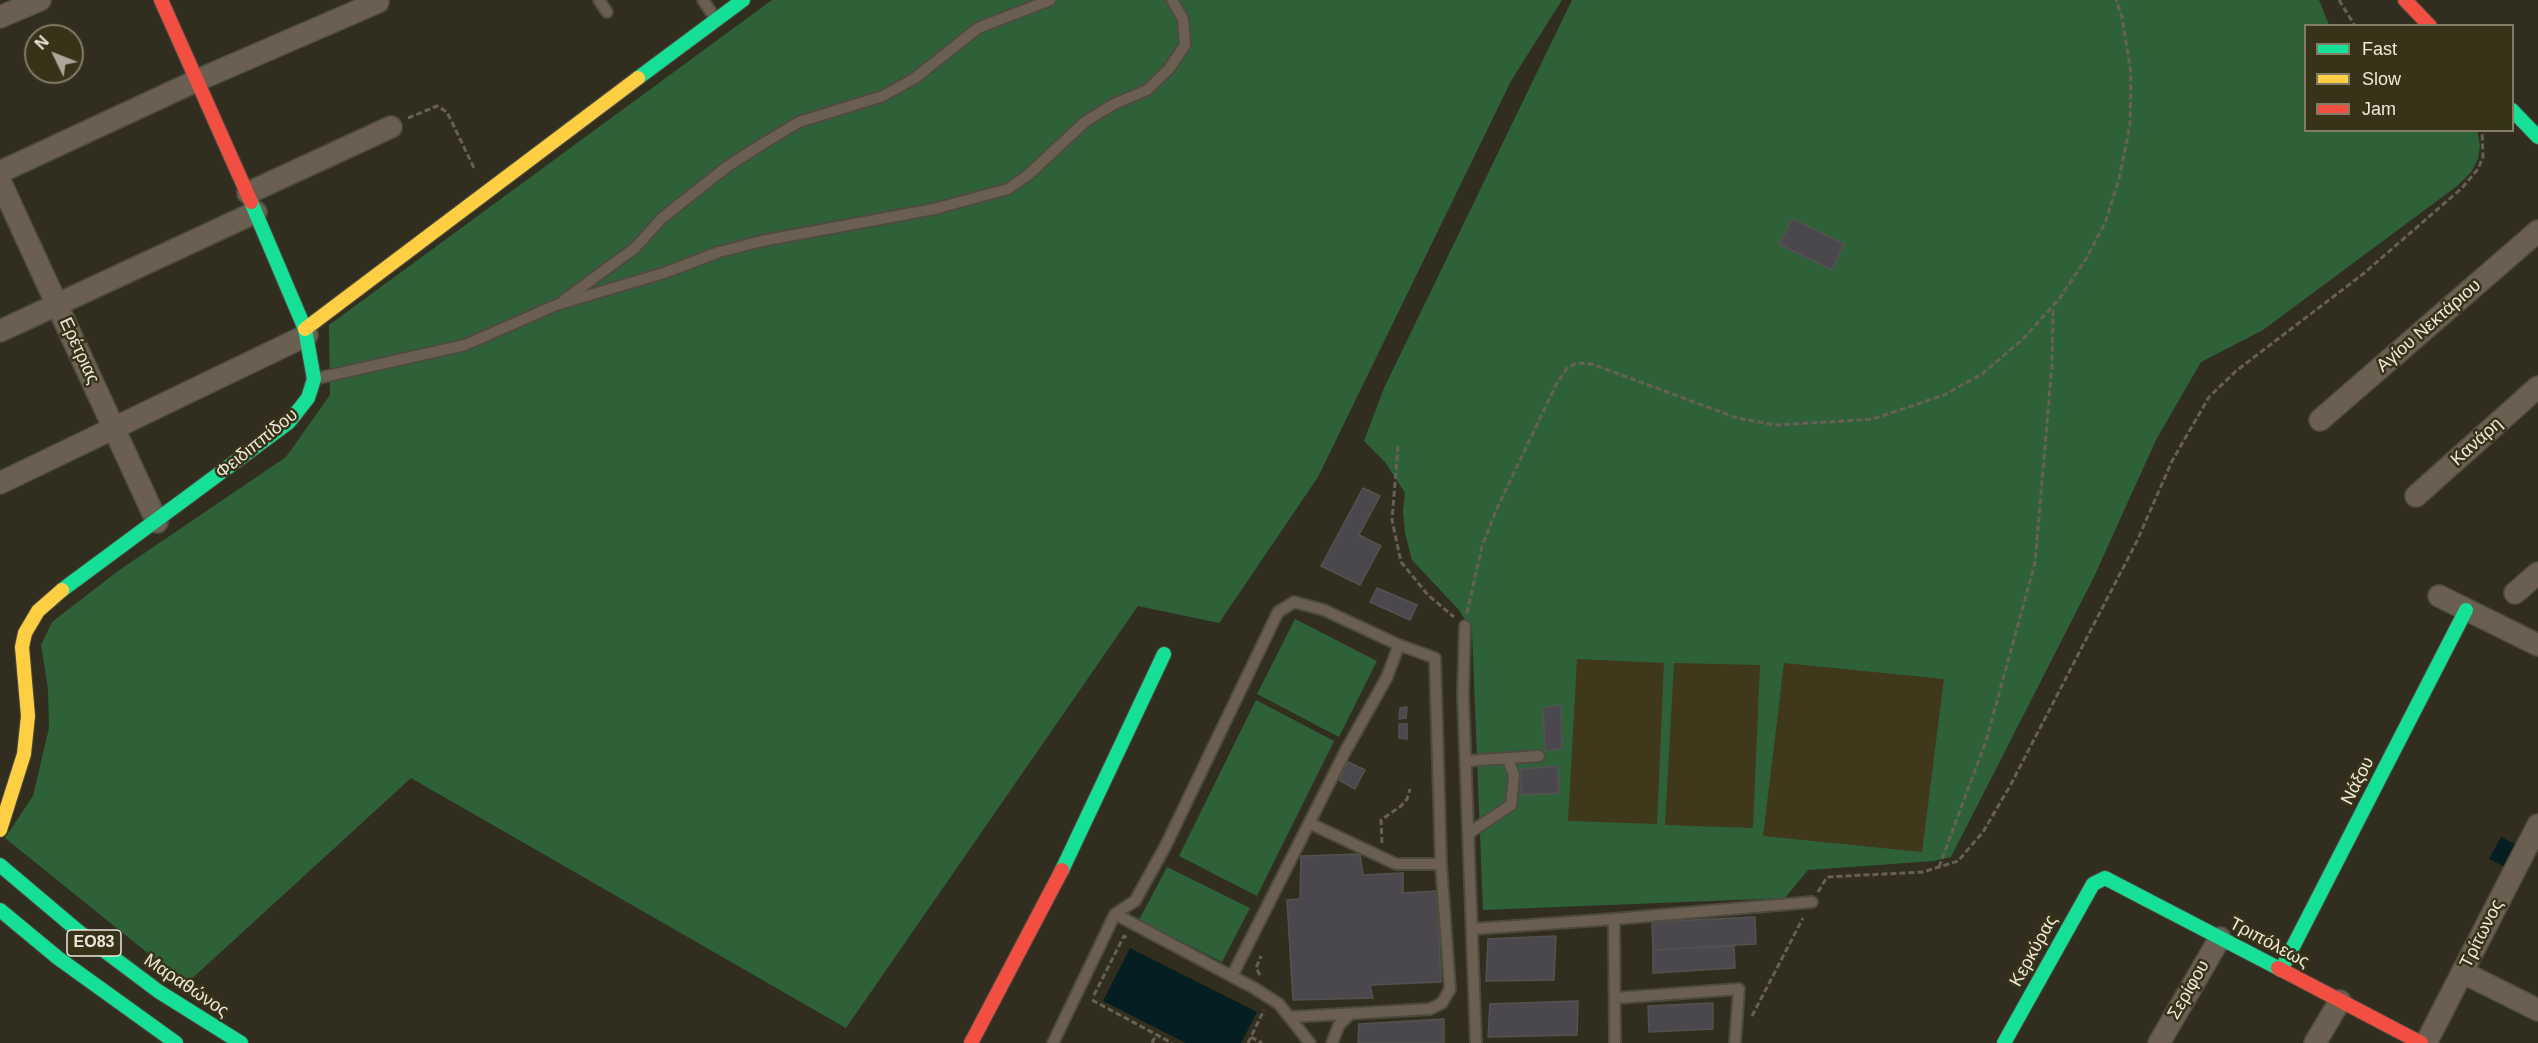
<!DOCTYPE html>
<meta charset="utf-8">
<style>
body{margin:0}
#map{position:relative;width:2538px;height:1043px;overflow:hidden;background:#312e1f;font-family:Arial,sans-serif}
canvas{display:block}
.legend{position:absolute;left:2304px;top:24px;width:210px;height:108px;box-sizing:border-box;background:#383318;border:2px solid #807c66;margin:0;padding:8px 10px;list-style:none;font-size:18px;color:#ece9da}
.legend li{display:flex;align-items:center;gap:12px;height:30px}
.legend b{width:30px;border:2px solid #807c66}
.north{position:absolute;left:24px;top:24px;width:60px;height:60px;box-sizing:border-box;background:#383318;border:2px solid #807c66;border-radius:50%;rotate:313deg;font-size:16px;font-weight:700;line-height:24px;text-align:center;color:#ece9da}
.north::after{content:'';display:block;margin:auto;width:21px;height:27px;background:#aba899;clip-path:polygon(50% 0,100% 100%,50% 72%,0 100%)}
</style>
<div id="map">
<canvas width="2538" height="1043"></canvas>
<ul class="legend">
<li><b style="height:8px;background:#16e098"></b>Fast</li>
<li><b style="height:8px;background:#ffcf43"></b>Slow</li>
<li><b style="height:8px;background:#f24e42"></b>Jam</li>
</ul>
<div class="north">N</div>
</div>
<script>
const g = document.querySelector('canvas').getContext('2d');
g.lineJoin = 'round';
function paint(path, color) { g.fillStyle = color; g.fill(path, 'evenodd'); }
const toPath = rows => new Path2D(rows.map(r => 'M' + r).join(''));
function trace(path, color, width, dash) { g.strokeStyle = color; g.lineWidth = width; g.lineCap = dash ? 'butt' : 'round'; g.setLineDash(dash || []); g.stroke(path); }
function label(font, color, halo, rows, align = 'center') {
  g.font = font + ' Arial,sans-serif'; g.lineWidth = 5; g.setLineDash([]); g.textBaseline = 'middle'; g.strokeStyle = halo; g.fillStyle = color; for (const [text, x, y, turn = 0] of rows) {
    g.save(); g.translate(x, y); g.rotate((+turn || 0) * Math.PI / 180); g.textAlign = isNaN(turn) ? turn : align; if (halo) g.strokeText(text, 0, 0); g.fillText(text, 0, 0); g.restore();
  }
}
paint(toPath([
 [772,0,1562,0,1511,81,1318,477,1219,623,1138,606,846,1028,411,778,186,984,5,838,33,796,49,728,48,689,41,645,52,622,118,571,286,457,330,395,329,325],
 [1572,0,2319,0,2329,25,2306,26,2306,130,2477,130,2480,146,2478,159,2471,172,2457,186,2263,330,2201,362,2156,440,2093,579,1951,857,1934,861,1808,870,1785,898,1483,910,1472,631,1459,610,1412,560,1405,533,1403,511,1405,493,1385,462,1364,441,1384,388],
 [1295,619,1377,661,1339,737,1257,694],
 [1256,700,1334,741,1257,896,1179,856],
 [1167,867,1250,908,1222,962,1139,920]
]), '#2f6139');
paint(toPath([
 [1577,659,1664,663,1657,824,1568,821],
 [1674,663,1760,665,1753,828,1665,825],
 [1784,663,1944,679,1922,852,1763,836]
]), '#40381b');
paint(toPath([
 [2501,837,2515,844,2505,867,2489,859],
 [1130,948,1257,1012,1241,1043,1186,1043,1103,1001]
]), '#041e21');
const building = toPath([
 [1792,219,1844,244,1832,270,1779,244,1792,219],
 [1363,488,1380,496,1359,535,1381,546,1360,585,1321,566,1363,488],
 [1377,588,1417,605,1410,620,1370,602,1377,588],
 [1561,705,1562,749,1545,751,1543,708,1561,705],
 [1407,707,1406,718,1399,719,1400,708,1407,707],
 [1399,724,1407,724,1407,739,1399,738,1399,724],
 [1348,762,1365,770,1355,789,1339,780,1348,762],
 [1558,766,1559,793,1521,795,1521,769,1558,766],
 [1360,854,1363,875,1403,873,1403,893,1437,891,1441,982,1370,985,1373,998,1293,1000,1287,900,1300,899,1301,856,1360,854],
 [1755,917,1756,944,1653,950,1652,922,1755,917],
 [1556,936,1554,980,1486,981,1488,939,1556,936],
 [1734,946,1735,968,1653,973,1653,950,1734,946],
 [1578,1001,1577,1035,1488,1037,1490,1004,1578,1001],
 [1713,1003,1713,1029,1649,1032,1648,1006,1713,1003],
 [1444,1019,1444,1043,1358,1043,1359,1024,1444,1019]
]);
paint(building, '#4a484c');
trace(building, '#545250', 1.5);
const lane = toPath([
 [599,0,607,12],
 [703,0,715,18],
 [564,300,635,248,662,218,728,166,764,143,799,122,883,96,915,78,978,28,1050,0],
 [314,379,465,345,556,305,664,273,719,252,762,241,934,209,1008,189,1028,175,1086,121,1114,104,1147,90,1169,69,1185,45,1183,19,1172,0],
 [1465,626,1463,695,1476,1043],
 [1466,761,1539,756],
 [1469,833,1511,805,1514,775,1508,760],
 [1115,914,1254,988,1279,1004,1310,1043],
 [1614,919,1812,902],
 [1473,929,1614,919,1615,1043],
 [1232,976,1346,750,1387,677,1399,645],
 [1616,998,1739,989,1735,1043],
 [1290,1017,1430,1009,1442,1003,1450,989,1441,864],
 [1053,1043,1115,914,1135,901,1166,845,1278,612,1294,602,1324,610,1399,645,1435,658,1441,864,1396,864,1309,823],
 [1332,1043,1339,1025,1350,1014]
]);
const street = toPath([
 [0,17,40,0],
 [0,172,198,80,378,2],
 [0,181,157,522],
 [248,193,391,127],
 [0,331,256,212],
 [2320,420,2538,231],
 [0,483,307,335],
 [2416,496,2538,387],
 [2515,593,2538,573],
 [2439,596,2538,645],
 [2462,972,2538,1010],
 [2159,1043,2220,938],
 [2315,1043,2340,1001],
 [2426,1043,2538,825]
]);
const fast = toPath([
 [638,78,743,0],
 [2512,110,2538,137],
 [62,590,289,422,308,398,314,379,305,329,251,202],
 [0,865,78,931,158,991,241,1043],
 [1062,870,1164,654],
 [0,910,58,958,176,1043],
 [2281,970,2466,610],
 [2004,1043,2093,884,2105,878,2278,968]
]);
const slow = toPath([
 [305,329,638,78],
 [0,830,24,754,28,716,22,647,25,633,38,611,62,590]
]);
const jam = toPath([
 [161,0,251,202],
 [2405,0,2430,26],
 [2278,968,2421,1043],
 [971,1043,1062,870]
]);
trace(lane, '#4d4b3f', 14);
trace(street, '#4d4b3f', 24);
trace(fast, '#4d4b3f', 16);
trace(slow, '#4d4b3f', 16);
trace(jam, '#4d4b3f', 16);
trace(toPath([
 [2339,0,2355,26],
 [408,118,437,106,447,112,475,170],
 [1398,446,1392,520,1401,562,1428,595,1454,617],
 [1467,613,1482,546,1498,506,1557,383,1567,368,1577,363,1592,364,1737,418,1775,425,1828,422,1873,419,1944,395,1982,374,2023,339,2059,299,2086,259,2105,223,2119,179,2130,125,2131,73,2122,17,2116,0],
 [1382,843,1381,820,1401,806,1407,799,1410,789],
 [1939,867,1986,741,2035,563,2052,365,2053,308],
 [1818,892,1827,877,1923,872,1958,861,1983,832,2010,786,2137,541,2172,461,2209,397,2236,371,2363,274,2462,188,2478,169,2483,157,2482,130],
 [1260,975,1256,968,1261,956],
 [1094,995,1124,936,1127,938],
 [1092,1000,1172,1043],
 [1752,1016,1803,918],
 [1251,1037,1262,1043],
 [1152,1043,1156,1035],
 [1248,1043,1264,1010]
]), '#676054', 3, [6, 3]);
trace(lane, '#6a5f51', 10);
trace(street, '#6a5f51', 21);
trace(fast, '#16e098', 14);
trace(slow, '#ffcf43', 14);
trace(jam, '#f24e42', 14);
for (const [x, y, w] of [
 [94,943,54]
]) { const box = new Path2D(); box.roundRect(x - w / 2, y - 13, w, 26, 4.5); g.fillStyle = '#383318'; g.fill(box); trace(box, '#ece9da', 1.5); }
label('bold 16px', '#ece9da', null, [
 ["ΕΟ83",94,943]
]);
label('18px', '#ece9da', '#383318', [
 ["Αγίου Νεκτάριου",2429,326,-41],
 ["Ερέτριας",79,351,65],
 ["Κανάρη",2477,442,-42],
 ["Φειδιππίδου",257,444,-39],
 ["Νάξου",2358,781,-63],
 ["Τρίτωνος",2482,934,-63],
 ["Τριπόλεως",2269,943,28],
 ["Κερκύρας",2034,951,-61],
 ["Μαραθώνος",186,986,34],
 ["Σερίφου",2189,990,-60]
]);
</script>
